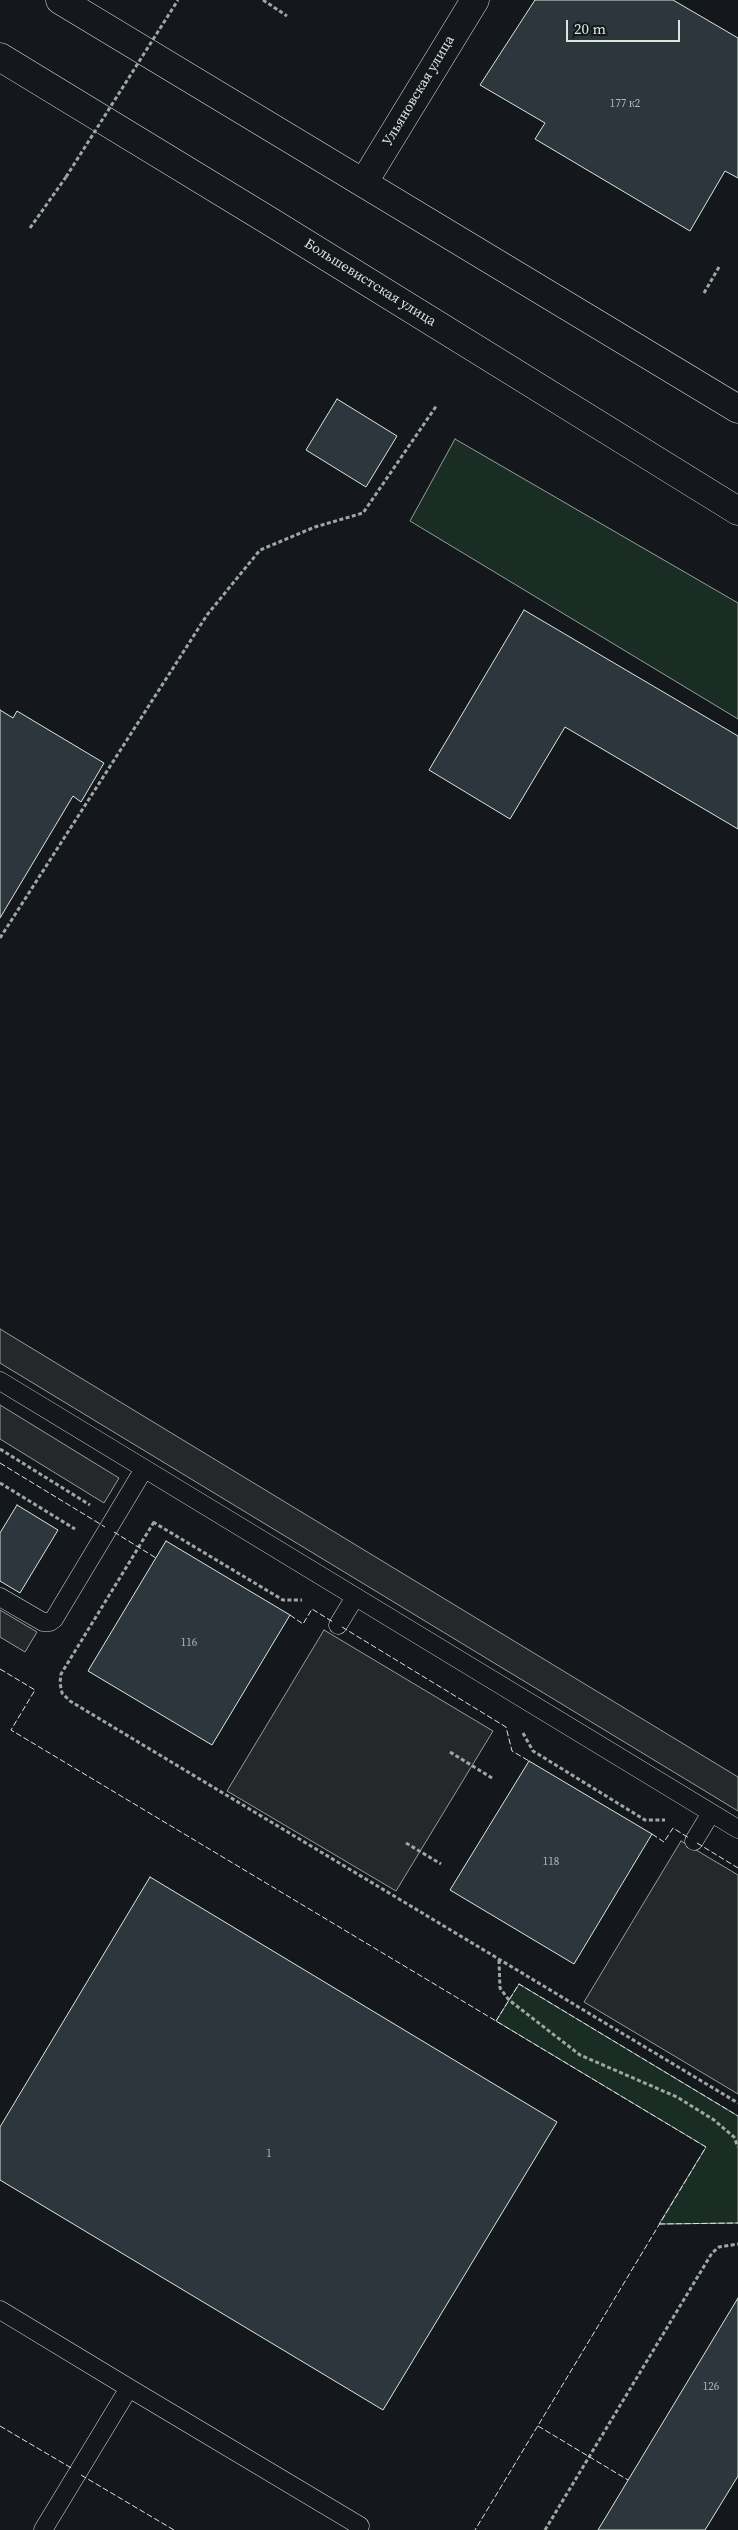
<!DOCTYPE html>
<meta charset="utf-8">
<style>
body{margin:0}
#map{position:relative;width:738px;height:2530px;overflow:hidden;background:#14181c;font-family:"Source Serif 4",serif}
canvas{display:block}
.scale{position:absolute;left:566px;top:20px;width:114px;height:22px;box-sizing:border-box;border:2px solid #d8e6dc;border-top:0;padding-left:6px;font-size:15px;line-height:18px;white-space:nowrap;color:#d8e6dc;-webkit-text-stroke:4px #14181c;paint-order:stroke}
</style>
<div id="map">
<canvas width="738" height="2530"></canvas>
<div class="scale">20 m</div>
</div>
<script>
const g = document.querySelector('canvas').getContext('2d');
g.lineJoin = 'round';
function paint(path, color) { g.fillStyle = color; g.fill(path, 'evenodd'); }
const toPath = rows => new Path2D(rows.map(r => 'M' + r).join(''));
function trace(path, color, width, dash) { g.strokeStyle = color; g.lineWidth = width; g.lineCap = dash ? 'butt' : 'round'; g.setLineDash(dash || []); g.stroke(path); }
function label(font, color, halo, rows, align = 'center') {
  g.font = font + ' "Source Serif 4",serif'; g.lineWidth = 4; g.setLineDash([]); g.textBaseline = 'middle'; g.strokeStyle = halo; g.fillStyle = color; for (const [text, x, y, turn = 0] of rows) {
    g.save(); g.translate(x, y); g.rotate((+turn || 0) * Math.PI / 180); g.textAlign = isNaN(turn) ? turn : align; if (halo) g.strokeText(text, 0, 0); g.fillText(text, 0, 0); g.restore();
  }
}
const green = toPath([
 [455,439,738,603,738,719,410,521,455,439],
 [519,1984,738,2116,738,2223,659,2224,706,2147,496,2021,519,1984]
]);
paint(green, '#1a2d24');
trace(green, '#939e99', 1);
const parking = toPath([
 [0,1329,738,1777,738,1811,0,1363,0,1329],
 [0,1405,119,1478,104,1503,0,1439,0,1405],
 [0,1610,37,1632,25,1652,0,1637,0,1610],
 [324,1630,493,1731,396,1891,227,1791,324,1630],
 [681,1841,738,1875,738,2094,584,2002,681,1841]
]);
paint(parking, '#24282b');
trace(parking, '#939e99', 1);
const building = toPath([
 [535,0,673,0,738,38,738,178,725,171,690,231,535,139,545,123,480,85,535,0],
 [337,399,397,436,366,487,306,450,337,399],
 [524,610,738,736,738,829,565,727,510,819,429,770,524,610],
 [0,710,13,718,17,711,104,763,81,802,73,796,0,918,0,710],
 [17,1505,58,1530,20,1593,0,1581,0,1533,17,1505],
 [166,1541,290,1615,212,1745,88,1671,166,1541],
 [529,1761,652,1834,574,1964,450,1890,529,1761],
 [150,1877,557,2122,383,2410,0,2180,0,2127,150,1877],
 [738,2298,738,2476,705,2530,598,2530,738,2298]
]);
paint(building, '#2c363c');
trace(building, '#d8e6dc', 1);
const lane = toPath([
 [0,1381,738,1829],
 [0,1597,43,1622,50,1622,54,1619,144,1469],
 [338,1625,355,1597],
 [694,1841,711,1813],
 [0,2310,129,2388],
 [43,2530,129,2388,360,2526,358,2530]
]);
const street = toPath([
 [364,182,475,0]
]);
const highway = toPath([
 [60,0,738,409],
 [0,57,271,222,738,511]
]);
trace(lane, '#d8e6dc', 19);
trace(street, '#d8e6dc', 29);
trace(highway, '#d8e6dc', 29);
trace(toPath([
 [263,0,287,16],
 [30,228,66,177],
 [704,293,719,267],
 [0,938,207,615,260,550,315,527,363,513,437,405],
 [0,1449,90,1505],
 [0,1483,75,1529],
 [153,1522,283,1600,302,1600],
 [154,1522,61,1674,60,1683,62,1693,70,1701,738,2103],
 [523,1733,533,1751,645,1820,665,1820],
 [450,1752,492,1778],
 [406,1843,441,1864],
 [499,1960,500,1988,509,2000,580,2055,677,2097,714,2120,734,2137,738,2147],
 [545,2530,712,2253,719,2247,738,2244]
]), '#9da8a2', 3, [4, 2.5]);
trace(lane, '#14181c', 18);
trace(street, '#14181c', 28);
trace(highway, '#14181c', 28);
trace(toPath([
 [66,177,178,0]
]), '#9da8a2', 3, [4, 2.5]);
trace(toPath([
 [0,1463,105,1527],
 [114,1532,156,1558],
 [290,1615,303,1624,312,1609,333,1622],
 [342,1627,506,1727,512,1751,529,1761],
 [0,1669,35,1690,11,1730,706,2147,475,2530],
 [652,1834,664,1842,673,1828,689,1838],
 [697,1843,738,1868],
 [496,2021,519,1984,738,2116],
 [659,2224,738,2223],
 [0,2426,73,2469],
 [538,2426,628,2480],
 [81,2475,174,2530]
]), '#d8e6dc', 1, [6, 2.5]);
label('11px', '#adbab4', null, [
 ["177 к2",625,104],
 ["116",189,1643],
 ["118",551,1862],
 ["1",269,2154],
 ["126",711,2387]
]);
label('14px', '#d8e6dc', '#14181c', [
 ["Ульяновская улица",419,91,-59],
 ["Большевистская улица",370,283,32]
]);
</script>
